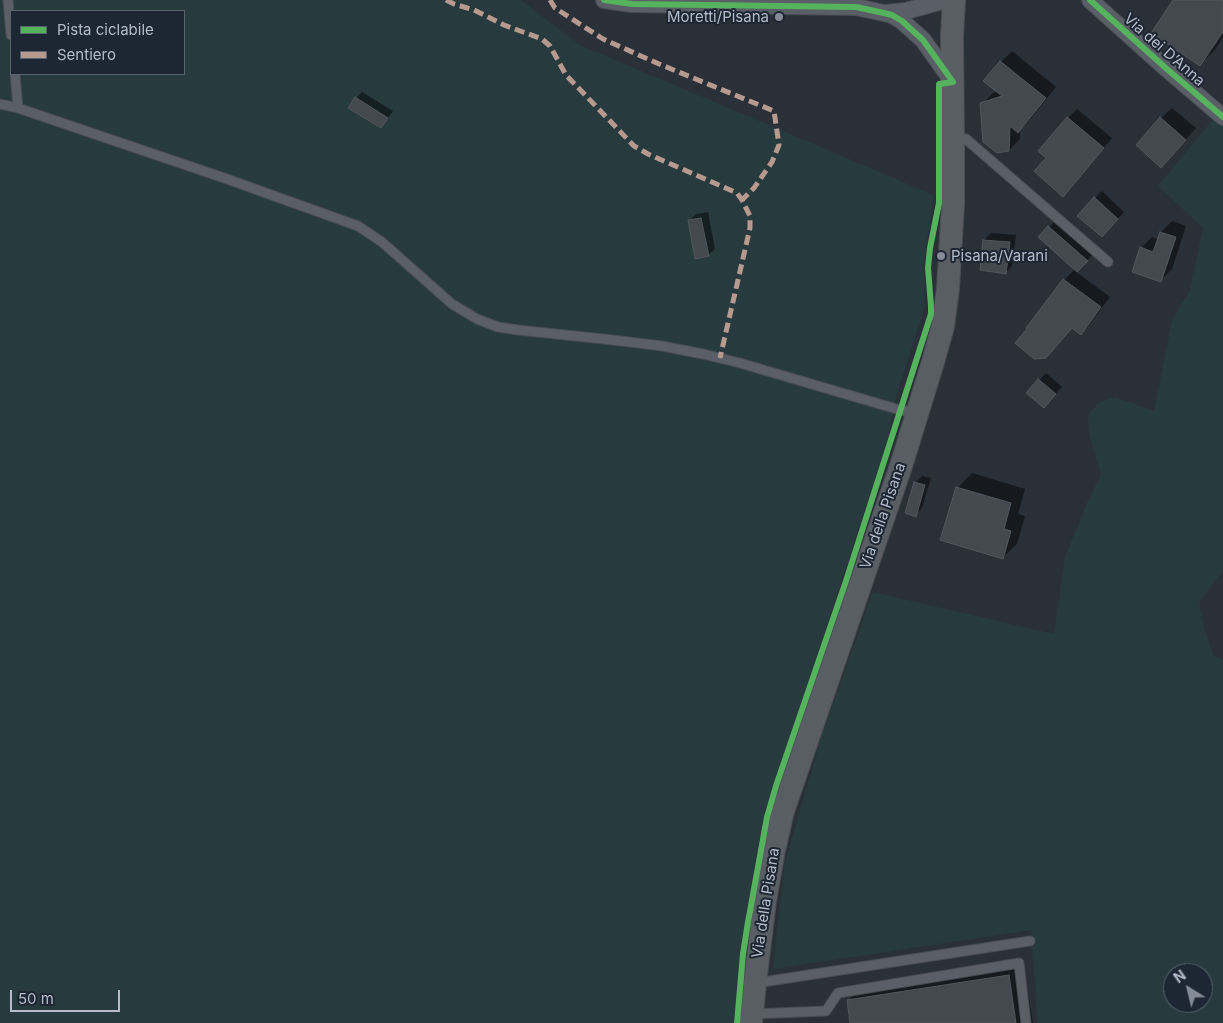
<!DOCTYPE html>
<meta charset="utf-8">
<style>
body{margin:0}
#map{position:relative;width:1223px;height:1023px;overflow:hidden;background:#2a3038;font-family:Inter,sans-serif}
canvas{display:block}
.legend{position:absolute;left:10px;top:10px;width:175px;height:65px;box-sizing:border-box;background:#1d2633;border:1px solid #59626f;margin:0;padding:6px 9px;list-style:none;font-size:15px;color:#b4bcc9}
.legend li{display:flex;align-items:center;gap:10px;height:25px}
.legend b{width:25px;border:1px solid #59626f}
.north{position:absolute;left:1163px;top:963px;width:50px;height:50px;box-sizing:border-box;background:#1d2633;border:1px solid #59626f;border-radius:50%;rotate:324deg;font-size:14px;font-weight:700;line-height:20px;text-align:center;color:#b4bcc9}
.north::after{content:'';display:block;margin:auto;width:18px;height:22px;background:#848b96;clip-path:polygon(50% 0,100% 100%,50% 72%,0 100%)}
.scale{position:absolute;left:10px;top:990px;width:110px;height:22px;box-sizing:border-box;border:2px solid #b4bcc9;border-top:0;padding-left:6px;font-size:15px;line-height:18px;white-space:nowrap;color:#b4bcc9;-webkit-text-stroke:4px #1d2633;paint-order:stroke}
</style>
<div id="map">
<canvas width="1223" height="1023"></canvas>
<ul class="legend">
<li><b style="height:6px;background:#56b35d"></b>Pista ciclabile</li>
<li><b style="height:6px;background:#b69a8f"></b>Sentiero</li>
</ul>
<div class="north">N</div>
<div class="scale">50 m</div>
</div>
<script>
const g = document.querySelector('canvas').getContext('2d');
g.lineJoin = 'round';
function paint(path, color) { g.fillStyle = color; g.fill(path, 'evenodd'); }
const toPath = rows => new Path2D(rows.map(r => 'M' + r).join(''));
function trace(path, color, width, dash) { g.strokeStyle = color; g.lineWidth = width; g.lineCap = dash ? 'butt' : 'round'; g.setLineDash(dash || []); g.stroke(path); }
function label(font, color, halo, rows, align = 'center') {
  g.font = font + ' Inter,sans-serif'; g.lineWidth = 4; g.setLineDash([]); g.textBaseline = 'middle'; g.strokeStyle = halo; g.fillStyle = color; for (const [text, x, y, turn = 0] of rows) {
    g.save(); g.translate(x, y); g.rotate((+turn || 0) * Math.PI / 180); g.textAlign = isNaN(turn) ? turn : align; if (halo) g.strokeText(text, 0, 0); g.fillText(text, 0, 0); g.restore();
  }
}
paint(toPath([
 [0,0,521,0,580,45,934,195,924,261,925,306,896,397,888,438,814,666,766,809,757,850,745,922,740,962,734,1023,0,1023],
 [11,11,184,11,184,74,11,74],
 [1215,117,1223,124,1223,572,1214,582,1199,604,1205,631,1214,656,1223,659,1223,1023,1038,1023,1032,948,1032,930,773,969,785,862,822,735,873,592,1054,634,1065,557,1087,503,1101,474,1090,437,1088,416,1098,403,1115,397,1154,411,1172,320,1190,290,1203,228,1158,186],
 [1173,973,1203,973,1203,1003,1173,1003]
]), '#273a3e');
paint(toPath([
 [1174,0,1223,0,1223,37,1215,50,1200,64],
 [1012,51,1056,87,1029,121,1020,130,1020,139,1009,150,982,104,993,93,998,91,985,81,1001,62],
 [362,92,393,111,387,120,381,126,356,98],
 [1172,108,1196,128,1172,155,1161,118],
 [1077,109,1112,138,1072,186,1048,158,1068,118],
 [1102,191,1124,212,1108,229,1095,198],
 [708,212,715,249,708,255,689,221,696,214],
 [1056,220,1094,253,1076,272,1110,297,1090,324,1081,334,1072,327,1029,329,1028,328,1064,280,1075,269,1040,237],
 [1172,221,1186,226,1172,269,1161,280,1141,248,1152,237,1159,240,1161,232],
 [991,233,1016,235,1012,266,1005,273,984,240],
 [1046,373,1062,387,1050,400,1028,392],
 [972,473,1025,489,1018,514,1025,516,1017,544,1002,558,957,488],
 [922,476,931,478,922,508,915,515,915,483],
 [1023,961,1033,1023,851,1023,848,1001,862,986]
]), '#0007');
const building = toPath([
 [1173,0,1223,0,1223,32,1200,66,1151,33,1173,0],
 [1000,61,1046,98,1018,133,1010,126,1009,151,997,153,983,142,980,103,1002,96,983,81,1000,61],
 [355,97,388,118,381,128,348,108,355,97],
 [1067,117,1104,148,1063,197,1034,171,1046,158,1038,151,1067,117],
 [1160,117,1186,140,1161,168,1136,145,1160,117],
 [1094,197,1118,219,1102,237,1077,216,1094,197],
 [701,218,709,256,695,259,688,220,701,218],
 [1048,226,1088,261,1077,272,1038,237,1048,226],
 [1160,232,1176,237,1161,282,1132,272,1140,247,1153,252,1160,232],
 [983,240,1010,242,1006,274,980,270,983,240],
 [1063,279,1101,307,1081,335,1072,328,1046,358,1034,359,1015,343,1027,329,1026,328,1063,279],
 [1038,379,1056,394,1044,408,1026,393,1038,379],
 [914,482,925,485,916,517,905,513,914,482],
 [956,487,1011,503,1004,529,1011,531,1003,559,940,540,956,487],
 [1009,975,1016,1023,850,1023,847,1000,1009,975]
]);
paint(building, '#444950');
trace(building, '#52575f', 1);
const lane = toPath([
 [8,0,11,35],
 [15,74,18,108],
 [0,104,18,108,227,179,358,226,382,242,452,304,477,319,498,327,518,330,613,340,662,346,703,354,740,363,900,410,917,413],
 [953,141,966,139,1108,262],
 [756,983,1030,941],
 [752,1014,826,1011,838,993,1019,963,1026,1023]
]);
const street = toPath([
 [604,0,632,4,856,7,884,13,892,15,902,21,923,40,953,82],
 [1090,0,1168,70,1223,117],
 [886,13,906,11,946,0]
]);
const secondary = toPath([
 [751,1023,755,983,765,901,774,850,783,811,901,466,933,362,943,326,948,288,953,204,953,141,952,36,954,0]
]);
trace(lane, '#484c53', 11);
trace(street, '#484c53', 18);
trace(secondary, '#484c53', 24);
trace(lane, '#5a5e66', 9);
trace(street, '#5a5e66', 16);
trace(secondary, '#595d64', 22);
trace(toPath([
 [446,0,454,4,474,10,504,25,542,39,550,46,566,75,634,146,648,154,737,193,742,200,750,216,750,228,720,358],
 [550,0,555,8,603,39,659,64,774,111,779,145,772,162,754,188,742,200]
]), '#b69a8f', 5, [10, 5]);
trace(toPath([
 [604,0,632,4,856,7,884,13,892,15,902,21,923,40,953,82],
 [1090,0,1168,70,1223,117],
 [737,1023,743,954,748,922,767,817,776,786,846,581,931,314,931,306,928,268,930,248,939,203,939,84,953,82]
]), '#56b35d', 6);
for (const [x, y, r, color] of [
 [779,17,5,"#848b96"],
 [941,256,5,"#848b96"]
]) { const dot = new Path2D(); dot.arc(x, y, r, 0, 2 * Math.PI); g.fillStyle = color; g.fill(dot); trace(dot, '#1d2633', 2); }
label('15px', '#b4bcc9', '#1d2633', [
 ["Moretti/Pisana",769,17],
 ["Pisana/Varani",951,256,"left"]
], 'right');
label('15px', '#b4bcc9', '#1d2633', [
 ["Via dei D’Anna",1164,50,41],
 ["Via della Pisana",883,516,-71],
 ["Via della Pisana",766,903,-81]
]);
</script>
